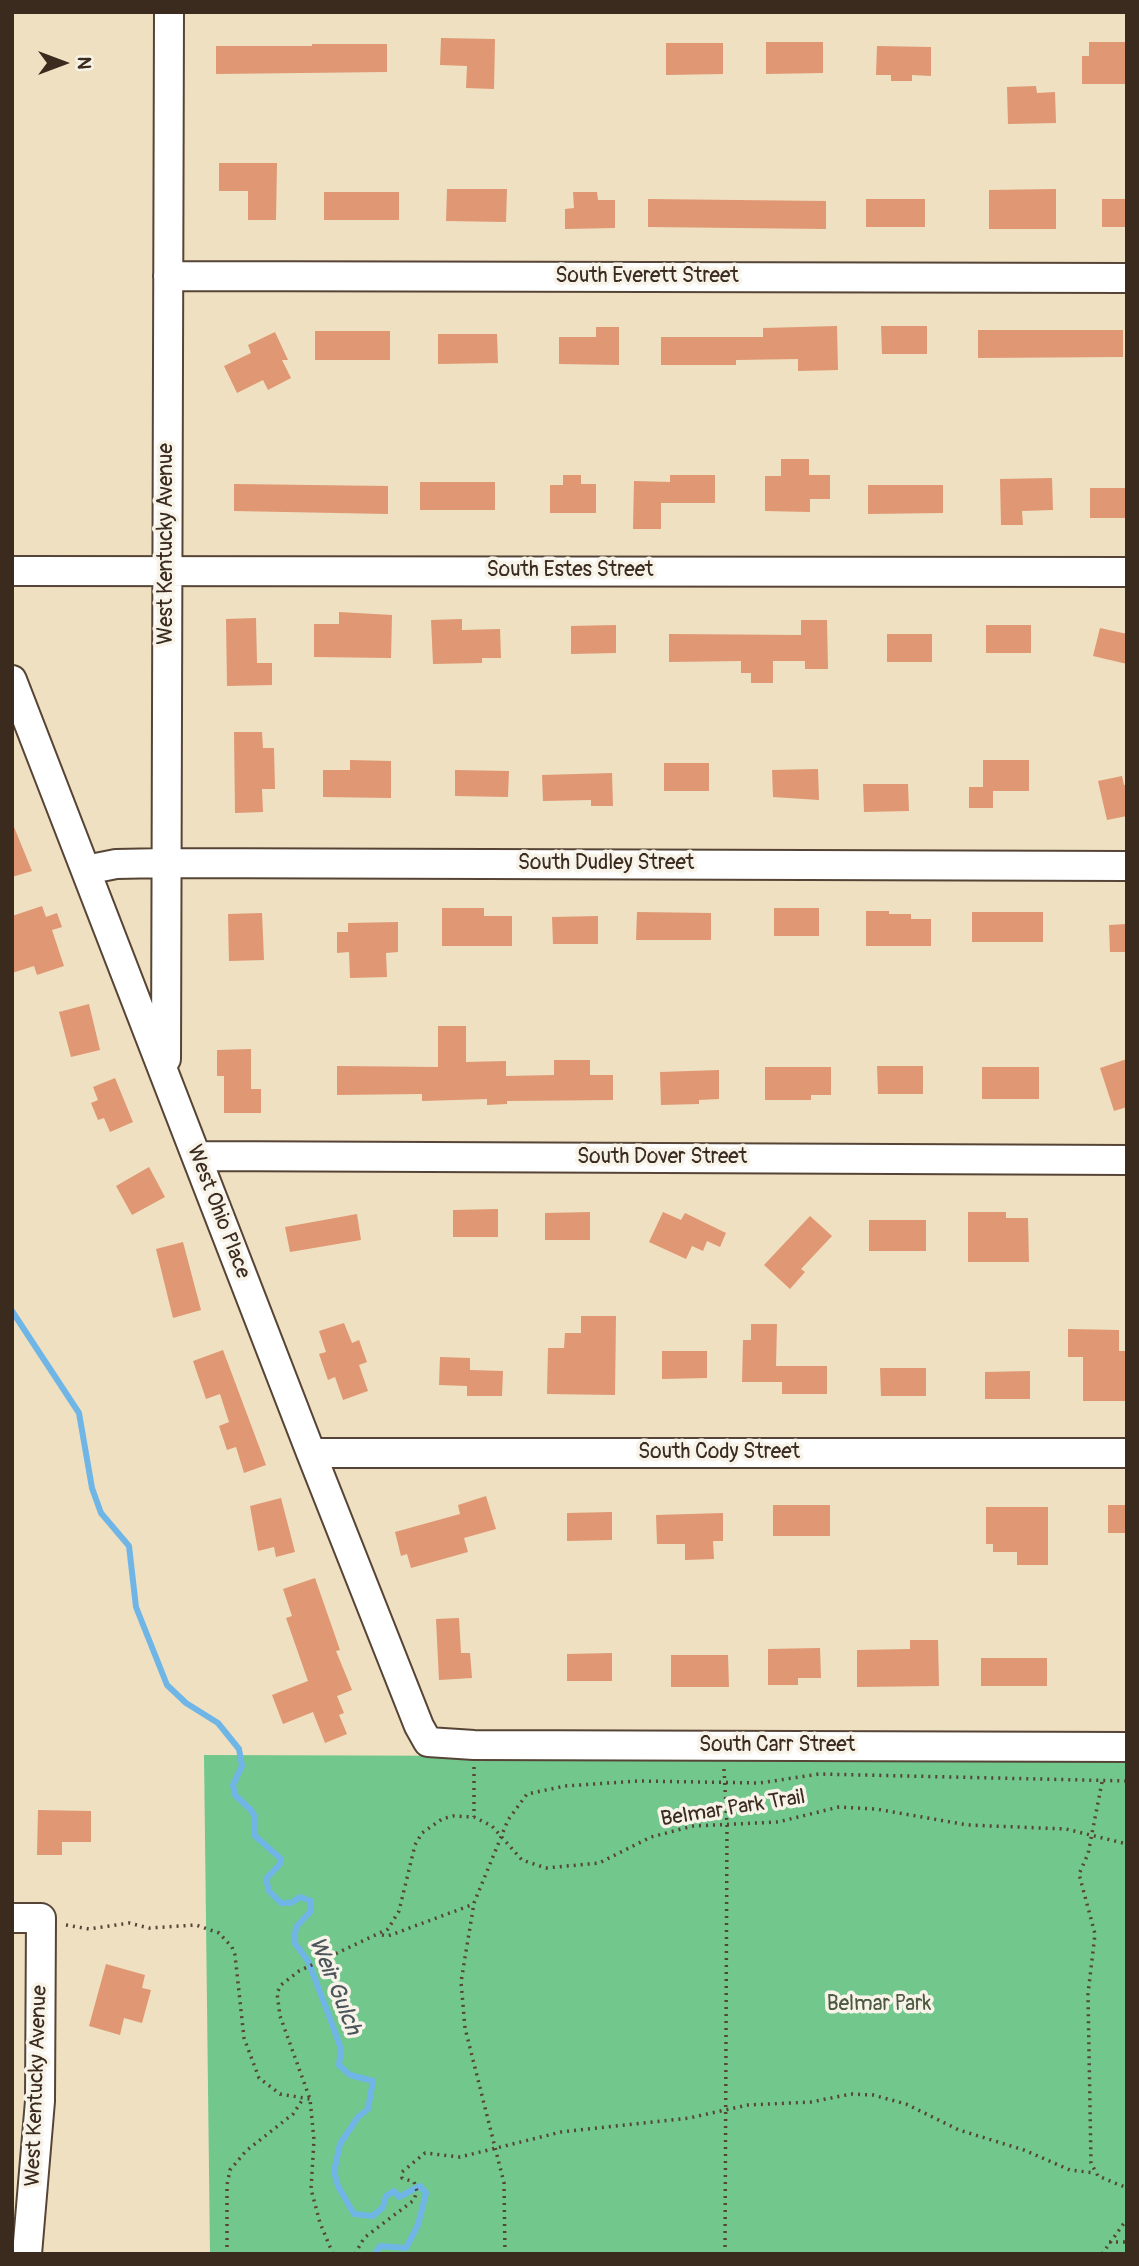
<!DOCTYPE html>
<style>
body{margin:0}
#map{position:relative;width:1139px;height:2266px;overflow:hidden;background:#efe0c1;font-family:Pangolin,sans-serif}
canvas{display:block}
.frame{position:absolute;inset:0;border:14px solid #3b2a1e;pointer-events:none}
.north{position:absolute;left:28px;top:28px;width:70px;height:70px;-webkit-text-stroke:5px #f7f3e8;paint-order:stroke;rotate:90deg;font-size:19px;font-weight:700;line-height:28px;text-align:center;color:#3b2a1e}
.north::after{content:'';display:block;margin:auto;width:24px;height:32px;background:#3b2a1e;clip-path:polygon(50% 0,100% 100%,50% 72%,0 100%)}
</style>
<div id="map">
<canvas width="1139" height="2266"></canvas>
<div class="frame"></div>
<div class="north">N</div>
</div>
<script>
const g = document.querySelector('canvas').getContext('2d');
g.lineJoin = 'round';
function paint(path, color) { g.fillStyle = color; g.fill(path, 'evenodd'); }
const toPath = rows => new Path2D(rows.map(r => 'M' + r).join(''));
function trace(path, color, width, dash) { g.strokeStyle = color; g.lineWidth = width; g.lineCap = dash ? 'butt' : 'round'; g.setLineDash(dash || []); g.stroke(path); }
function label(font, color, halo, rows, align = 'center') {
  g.font = font + ' Pangolin,sans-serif'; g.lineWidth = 7; g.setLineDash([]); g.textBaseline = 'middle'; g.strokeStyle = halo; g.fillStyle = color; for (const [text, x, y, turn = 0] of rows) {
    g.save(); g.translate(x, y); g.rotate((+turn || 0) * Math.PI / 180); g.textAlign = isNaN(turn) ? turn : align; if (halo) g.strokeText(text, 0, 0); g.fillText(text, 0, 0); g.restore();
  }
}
paint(toPath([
 [204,1755,1127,1758,1127,2254,210,2254]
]), '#71c78c');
trace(toPath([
 [12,1311,79,1413,92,1488,101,1513,129,1546,136,1607,167,1685,186,1703,218,1723,239,1749,242,1766,233,1785,235,1795,251,1810,255,1817,254,1835,280,1858,280,1864,266,1879,269,1891,281,1903,291,1903,300,1897,311,1901,311,1911,296,1927,294,1942,308,1961,328,2013,341,2049,339,2065,350,2075,373,2081,368,2109,358,2117,340,2144,334,2172,338,2186,354,2214,373,2216,383,2207,386,2196,394,2191,399,2197,420,2186,426,2193,418,2225,406,2248,380,2246,375,2254]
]), '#6fb6e7', 6);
paint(toPath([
 [441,38,495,39,494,89,466,88,467,66,440,65],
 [766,42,823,42,823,73,766,74],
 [1089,42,1127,42,1127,84,1082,84,1082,56,1089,56],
 [666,43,723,43,723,74,666,75],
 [312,44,387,44,387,72,216,74,216,46,312,46],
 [877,46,931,47,931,76,912,75,912,81,891,81,891,75,876,75],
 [1036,86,1037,93,1055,92,1056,123,1008,124,1007,87],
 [219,163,277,163,276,220,248,220,248,191,219,191],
 [447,189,507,189,506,222,446,221],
 [1056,189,1056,229,989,229,989,190],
 [324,192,399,192,399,220,324,220],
 [573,192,597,192,598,200,615,200,615,228,565,229,565,209,574,208],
 [648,199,826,201,826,229,648,227],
 [866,199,925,199,925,227,866,227],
 [1102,199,1127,199,1127,227,1102,227],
 [837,326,838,370,798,371,798,359,736,360,736,365,661,365,661,337,763,337,763,328],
 [881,326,927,326,927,354,882,354],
 [596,327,619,327,619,365,559,364,559,337,596,337],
 [978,330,1123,330,1123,357,978,358],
 [315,331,390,331,390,360,315,360],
 [275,332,288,360,282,360,291,378,268,390,263,380,237,393,224,366,251,353,248,345],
 [438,334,497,334,498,363,438,364],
 [781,459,809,459,809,475,830,475,830,499,810,499,810,512,765,511,765,476,781,476],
 [563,475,581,475,581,484,596,484,596,513,550,513,550,485,563,485],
 [670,475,715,475,715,503,661,503,661,529,633,529,634,481,670,482],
 [1052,478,1053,510,1022,511,1023,525,1001,525,1000,479],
 [420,482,495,482,495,510,420,510],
 [234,484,388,486,388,514,234,511],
 [868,485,943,485,943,513,868,514],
 [1090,488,1127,488,1127,518,1090,518],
 [339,612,392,615,391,658,314,657,314,624,339,624],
 [256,618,257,663,272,663,272,685,227,686,226,619],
 [462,619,462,630,500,629,501,658,482,658,482,663,433,664,431,620],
 [801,620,827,620,828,669,805,669,805,661,773,661,773,683,751,683,751,673,741,673,741,661,669,662,669,634,801,635],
 [616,625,616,653,571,654,571,626],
 [986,625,1031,625,1031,653,986,653],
 [1100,628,1127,634,1127,664,1093,656],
 [887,634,932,634,932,662,887,662],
 [234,732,262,732,263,748,274,748,275,789,262,789,263,812,235,813],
 [350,760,391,761,391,798,323,797,323,770,350,770],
 [983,760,1029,760,1029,791,993,791,993,808,969,808,969,787,983,787],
 [664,763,709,763,709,791,664,791],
 [818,769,819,800,773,797,772,770],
 [455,770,509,771,508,797,455,796],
 [612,773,613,806,591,806,591,800,543,801,542,775],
 [1122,776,1124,785,1127,785,1127,816,1107,820,1098,781],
 [863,784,908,784,909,811,864,812],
 [12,822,32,871,12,877],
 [42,906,46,917,57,913,62,927,52,930,64,966,37,975,34,966,12,973,12,916],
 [442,908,484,908,484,916,512,916,512,946,442,946],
 [774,908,819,908,819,936,774,936],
 [866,911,889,911,889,914,911,914,911,919,931,919,931,946,866,946],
 [637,912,711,913,711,940,636,940],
 [972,912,1043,912,1043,942,972,942],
 [262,913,264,960,229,961,228,914],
 [598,916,598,944,553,944,552,917],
 [398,922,398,952,386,953,387,977,350,978,349,952,337,953,337,932,348,932,348,923],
 [1127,924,1127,952,1110,952,1109,925],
 [89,1004,100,1050,71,1057,59,1012],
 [438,1026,466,1026,466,1062,506,1061,506,1076,554,1075,554,1060,590,1060,590,1075,613,1075,613,1100,507,1101,507,1104,487,1105,487,1099,422,1101,422,1094,337,1095,337,1066,438,1067],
 [251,1049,251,1089,261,1089,261,1113,224,1113,224,1076,217,1076,217,1050],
 [1127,1059,1127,1107,1114,1111,1100,1068],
 [877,1066,923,1066,923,1094,878,1094],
 [765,1067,831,1067,831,1095,811,1095,811,1100,765,1100],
 [982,1067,1039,1067,1039,1099,982,1099],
 [719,1070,719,1099,699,1100,699,1104,661,1105,660,1072],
 [115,1078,133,1122,110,1132,104,1118,98,1120,91,1103,98,1100,93,1087],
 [149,1167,165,1197,132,1215,116,1186],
 [498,1209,498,1237,453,1237,453,1210],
 [590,1212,590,1240,545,1240,545,1213],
 [663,1212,681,1220,685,1213,726,1233,720,1247,707,1241,703,1251,692,1246,686,1259,649,1242],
 [968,1212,1006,1212,1006,1218,1028,1218,1029,1262,968,1262],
 [357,1214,361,1240,290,1252,285,1227],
 [810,1216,832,1236,801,1269,805,1272,790,1289,764,1265],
 [869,1220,926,1220,926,1251,869,1251],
 [183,1242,201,1310,173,1318,156,1249],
 [581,1316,616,1316,615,1395,547,1394,548,1348,564,1348,565,1333,581,1333],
 [344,1323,352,1343,359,1340,367,1362,359,1365,368,1391,343,1400,335,1377,328,1380,319,1354,326,1352,319,1331],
 [751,1324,777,1324,776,1366,827,1366,827,1394,782,1394,782,1382,742,1382,743,1340,751,1340],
 [1068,1329,1119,1330,1119,1351,1127,1351,1127,1401,1083,1401,1083,1357,1068,1357],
 [223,1350,266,1465,244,1473,236,1447,227,1450,219,1426,229,1422,220,1394,206,1399,193,1361],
 [662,1351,707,1351,707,1378,662,1379],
 [440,1357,470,1358,470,1370,503,1371,502,1396,467,1396,467,1386,439,1385],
 [880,1368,926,1368,926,1396,881,1396],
 [1030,1371,1030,1399,985,1399,985,1372],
 [486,1496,496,1529,464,1538,468,1552,411,1568,407,1554,401,1556,395,1532,460,1514,458,1505],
 [281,1498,295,1552,276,1557,274,1547,258,1551,250,1506],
 [773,1505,830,1505,830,1536,773,1536],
 [1108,1505,1127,1505,1127,1533,1108,1533],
 [986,1507,1048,1507,1048,1565,1017,1565,1017,1552,993,1552,993,1544,986,1544],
 [612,1512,612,1540,567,1541,567,1513],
 [723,1513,723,1541,713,1541,714,1559,685,1560,685,1544,657,1544,656,1515],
 [315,1578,340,1650,336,1651,352,1690,337,1696,344,1713,339,1715,347,1734,325,1743,313,1712,283,1724,272,1695,308,1681,286,1618,292,1616,283,1589],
 [459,1618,461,1653,470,1653,472,1678,439,1680,436,1619],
 [910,1640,938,1640,939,1686,857,1687,857,1650,910,1649],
 [820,1648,821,1678,798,1678,798,1685,768,1685,768,1649],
 [612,1653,612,1681,567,1681,567,1654],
 [671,1655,728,1655,729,1687,671,1687],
 [981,1658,1047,1658,1047,1686,981,1686],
 [38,1810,91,1811,91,1842,62,1842,62,1855,37,1855],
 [106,1964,145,1975,142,1988,151,1990,142,2023,124,2018,120,2035,89,2026]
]), '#e09773');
const minor = toPath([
 [168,276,1127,278],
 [12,571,1127,572],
 [12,680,311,1453,419,1726,428,1742,474,1745,1127,1747],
 [86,870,116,864,165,863,1127,866],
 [166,1059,169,12],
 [197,1156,1127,1160],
 [311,1453,1127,1453],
 [12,1918,41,1918,40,2101,27,2254]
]);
trace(minor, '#564536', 32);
trace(toPath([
 [474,1767,474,1817],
 [724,1769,727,1826,725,2254],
 [1102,1782,1088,1854,1079,1874,1095,1934,1088,1994,1091,2163,1098,2176,1127,2188],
 [66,1925,89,1929,129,1923,149,1928,196,1925,219,1933,232,1947,235,1955,244,2038,259,2078,280,2094,310,2099],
 [382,1935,388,1936,474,1904],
 [1109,2242,1127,2242],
 [227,2254,227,2185,230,2170,246,2151,293,2114,303,2099],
 [333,2254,320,2223,311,2189,314,2140,310,2099,280,2016,277,1993,281,1985,299,1971,388,1929,399,1911,415,1845,422,1833,442,1819,453,1816,474,1817,492,1826,522,1860,546,1868,599,1863,651,1837,693,1826,778,1822,839,1807,876,1809,968,1825,1066,1829,1127,1844],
 [355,2254,364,2238,414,2200,417,2191,414,2182,402,2178,402,2172,425,2153,460,2157,561,2132,689,2118,748,2105,811,2102,851,2094,873,2095,906,2104,959,2130,1024,2150,1070,2170,1095,2173],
 [505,2254,504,2183,465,2028,461,1982,474,1903,508,1820,527,1794,565,1786,638,1781,760,1783,819,1774,1127,1781],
 [1102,2254,1127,2219]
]), '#564536', 3.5, [2, 5]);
trace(minor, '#fff', 28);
label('21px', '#3b2a1e', '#f7f3e8', [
 ["South Everett Street",647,277],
 ["West Kentucky Avenue",167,544,-90],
 ["South Estes Street",570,571],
 ["South Dudley Street",606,864],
 ["South Dover Street",662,1158],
 ["West Ohio Place",218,1212,69],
 ["South Cody Street",719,1453],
 ["South Carr Street",777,1746],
 ["Belmar Park Trail",733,1809,-9],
 ["West Kentucky Avenue",37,2086,-88]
]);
label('21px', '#4b593f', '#f7f3e8', [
 ["Belmar Park",879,2005]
]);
label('italic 23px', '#4b545a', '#f7f3e8', [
 ["Weir Gulch",334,1986,68]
]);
</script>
